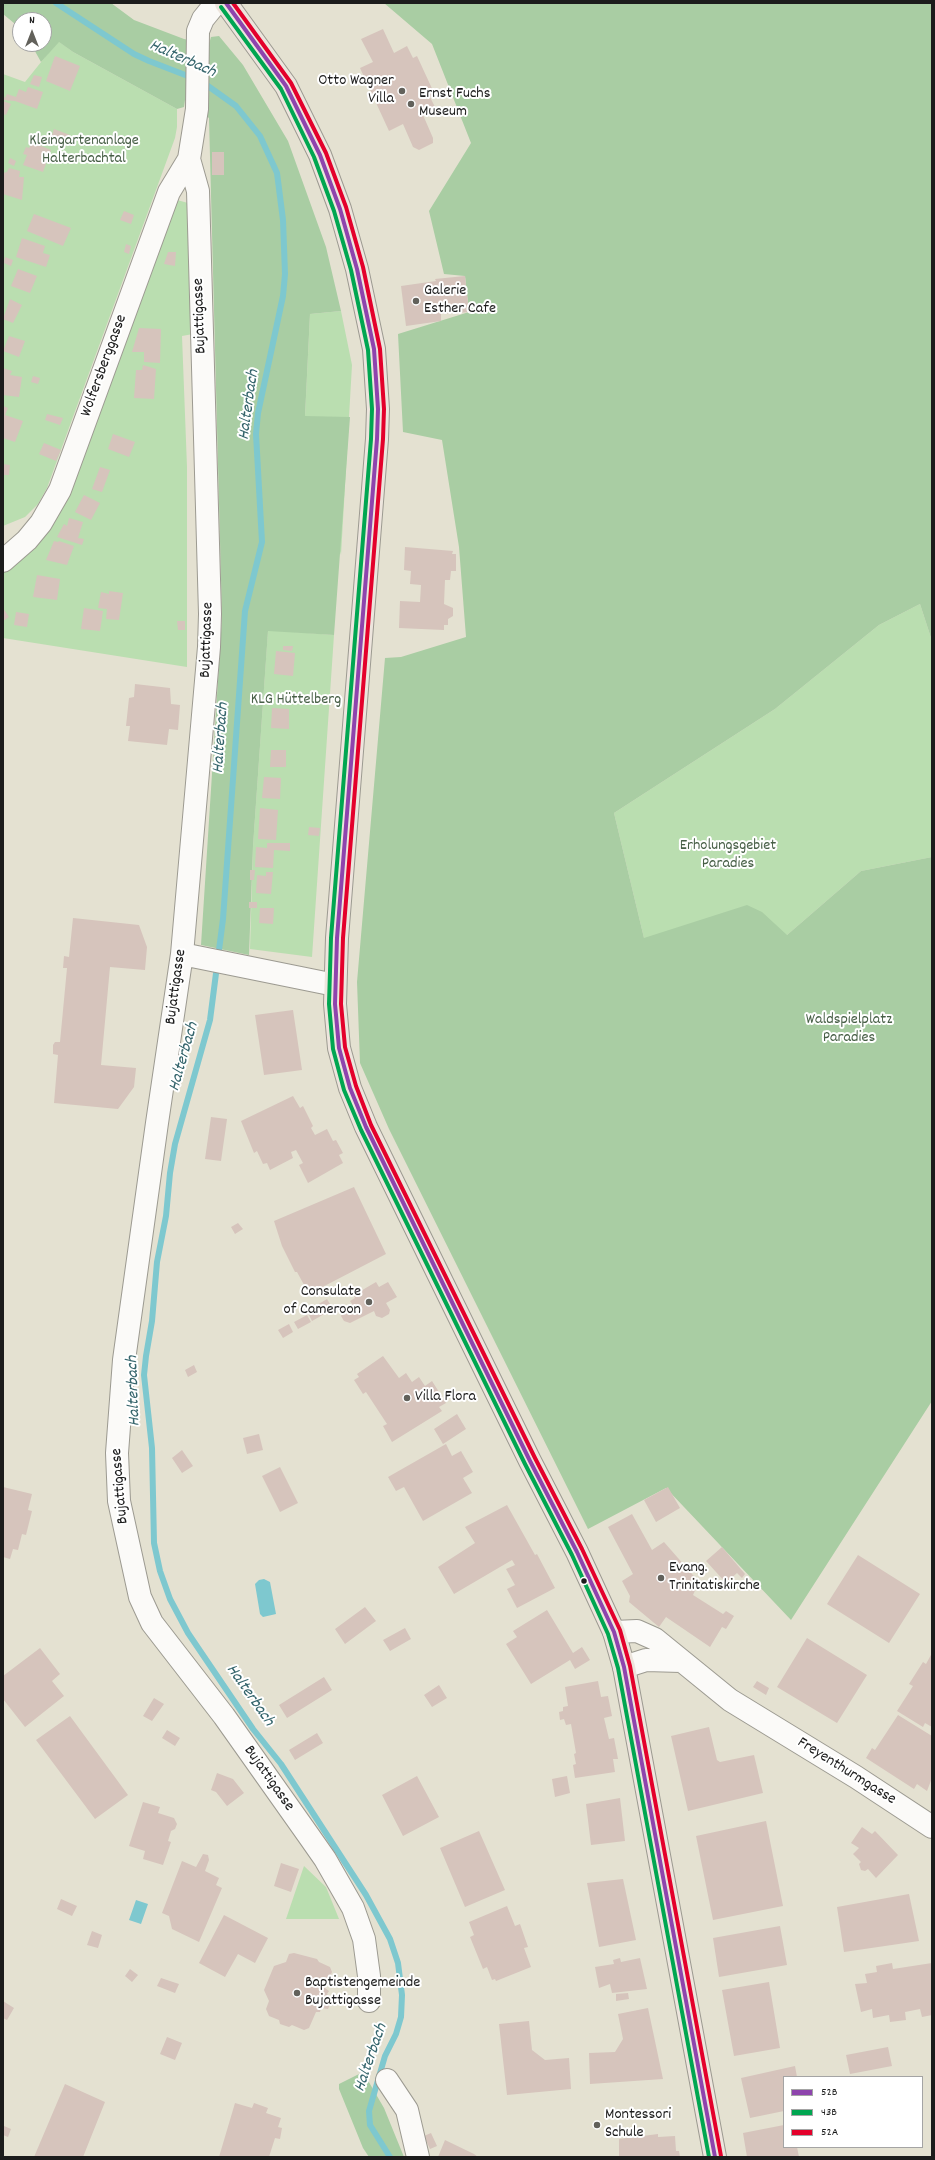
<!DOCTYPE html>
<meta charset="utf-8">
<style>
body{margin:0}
#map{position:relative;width:935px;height:2160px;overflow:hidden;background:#e4e1d1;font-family:Dekko,sans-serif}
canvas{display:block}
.frame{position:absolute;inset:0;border:4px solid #1c1c1c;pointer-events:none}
.legend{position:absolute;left:783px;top:2076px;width:140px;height:72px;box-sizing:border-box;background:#fff;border:1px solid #a4a4a4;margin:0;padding:5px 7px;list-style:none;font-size:12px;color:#1c1c1c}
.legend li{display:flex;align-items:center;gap:8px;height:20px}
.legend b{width:20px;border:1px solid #a4a4a4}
.north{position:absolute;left:12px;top:12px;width:40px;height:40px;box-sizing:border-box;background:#fff;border:1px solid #a4a4a4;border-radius:50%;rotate:0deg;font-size:11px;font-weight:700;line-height:16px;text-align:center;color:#1c1c1c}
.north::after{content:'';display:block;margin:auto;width:14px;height:18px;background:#62615b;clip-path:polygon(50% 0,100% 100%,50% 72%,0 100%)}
</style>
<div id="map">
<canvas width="935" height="2160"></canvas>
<div class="frame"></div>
<ul class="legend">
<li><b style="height:5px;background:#8e44ad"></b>52B</li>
<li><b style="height:5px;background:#00a651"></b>43B</li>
<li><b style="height:5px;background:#e4002b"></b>52A</li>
</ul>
<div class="north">N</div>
</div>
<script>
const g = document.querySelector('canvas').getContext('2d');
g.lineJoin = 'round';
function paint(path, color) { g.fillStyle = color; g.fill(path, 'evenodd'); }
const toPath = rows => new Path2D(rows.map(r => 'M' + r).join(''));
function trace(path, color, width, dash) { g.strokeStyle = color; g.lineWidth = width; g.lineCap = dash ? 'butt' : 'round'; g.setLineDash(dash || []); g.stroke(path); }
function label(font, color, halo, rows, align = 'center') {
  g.font = font + ' Dekko,sans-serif'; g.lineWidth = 4; g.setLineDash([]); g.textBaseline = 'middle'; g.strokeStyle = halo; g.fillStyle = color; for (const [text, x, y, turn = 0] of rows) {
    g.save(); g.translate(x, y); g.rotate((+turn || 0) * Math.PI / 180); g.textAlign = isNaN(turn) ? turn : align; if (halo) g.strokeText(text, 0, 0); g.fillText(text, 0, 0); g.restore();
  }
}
paint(toPath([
 [58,41,73,52,177,109,177,127,175,138,47,488,38,504,25,517,3,526,3,74,25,82],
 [177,200,188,203,193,334,182,336,187,467,187,667,3,638,3,571,29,550],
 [341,311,352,365,341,555,305,416,310,314],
 [920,604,932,641,932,857,861,871,787,935,644,938,614,813,775,709,879,625],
 [268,630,334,635,312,957,250,949,253,846],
 [304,1866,326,1887,339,1919,286,1919]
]), '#badeb0');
paint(toPath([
 [3,3,111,3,134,20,184,39,209,44,211,37,219,36,243,65,288,141,326,247,341,311,310,314,305,416,350,417,334,635,268,631,253,846,249,955,201,945,222,618,209,118,185,100,184,107,177,109,73,52,59,42,41,62,31,44,44,44,44,20,20,20,20,28,3,14],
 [384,3,932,3,932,641,920,604,879,625,775,709,614,813,644,938,747,905,762,912,787,935,861,871,932,857,932,1401,791,1620,666,1488,588,1529,389,1129,360,1063,357,982,385,658,401,657,466,637,459,547,442,440,403,432,398,334,469,312,465,276,444,274,429,211,471,143,432,44],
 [363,2072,384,2108,404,2157,369,2157,363,2148,339,2089,339,2084]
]), '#a9cda3');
paint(toPath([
 [264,1579,270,1582,276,1614,263,1617,260,1614,255,1584,259,1580],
 [136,1900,148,1904,141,1924,129,1920]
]), '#7ec8cf');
trace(toPath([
 [56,3,134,54,149,61,193,78],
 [201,81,236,106,260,136,277,173,283,220,285,274,283,296,258,413,256,434,262,542,245,611,223,919,210,1020,175,1144,170,1173,166,1216,157,1262,152,1321,146,1356,144,1375,152,1448,154,1543,160,1571,170,1599,188,1633,253,1729,281,1764,366,1895,390,1939,398,1963,402,1995,401,2017,396,2034,385,2056,369,2111,370,2125,390,2157]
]), '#7ec8cf', 6);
paint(toPath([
 [383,29,394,53,407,46,413,58,417,56,435,95,430,97,436,109,423,115,433,138,433,143,419,150,413,147,403,124,389,131,360,68,373,62,361,39],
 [55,56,80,66,70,91,46,81],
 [34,75,42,77,39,87,30,84],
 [28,87,43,92,37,109,15,101,3,100,3,94,5,98,7,94,16,97,19,89,26,92],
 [3,101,11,104,6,115,3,114],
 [54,129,70,135,67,144,51,138],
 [32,142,51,150,43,172,23,165,27,155,23,154,26,147,29,148],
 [212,152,224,152,224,175,212,175],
 [10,158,16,161,14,166,8,163],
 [9,168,20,171,19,177,24,177,22,200,3,194,3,173,7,172],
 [124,211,134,215,131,224,120,220],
 [34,214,71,228,63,246,27,231],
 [22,238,45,246,43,253,50,255,46,267,16,257],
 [126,244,131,246,129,254,124,252],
 [168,252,176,252,175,266,164,264],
 [5,257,13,260,11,266,4,263],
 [18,269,37,276,30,293,11,286],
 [465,276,469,312,441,314,441,321,406,326,401,286,436,281,435,279],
 [10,299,22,305,13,323,3,319],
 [139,328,161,329,160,363,144,362,144,352,132,352],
 [9,336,25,341,19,357,3,351],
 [143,365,156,369,154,399,134,398,136,370,142,370],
 [3,368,12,371,10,375,22,377,19,397,3,395],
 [33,376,40,378,38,384,31,382],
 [3,406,8,408,5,415,23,421,15,442,3,438],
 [47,414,63,418,60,425,45,420],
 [113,434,135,442,129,457,108,449],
 [44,443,61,450,56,461,39,454],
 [3,464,10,465,9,475,3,475],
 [100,467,110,470,102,492,92,489],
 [84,495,100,503,91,520,75,512],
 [69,518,83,522,78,538,84,539,82,545,57,537,64,524,67,526],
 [54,541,58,542,59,541,74,546,67,565,46,560],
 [405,547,453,551,452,554,456,554,456,571,451,571,450,580,445,580,444,604,453,608,453,616,448,619,448,625,444,625,444,630,399,628,400,601,420,602,421,585,410,584,411,571,404,570],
 [37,575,60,579,57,600,33,597],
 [109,591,123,593,119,620,106,619,107,609,98,608,101,592,109,594],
 [3,608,9,617,3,621],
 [84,608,103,611,100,631,81,629],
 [16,612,29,614,27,627,14,625],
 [177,621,185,621,185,630,178,630],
 [283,646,293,646,292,651,283,650],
 [276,651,295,653,293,676,274,674],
 [135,684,170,688,171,704,180,705,178,730,169,729,167,745,128,741,130,726,126,726,129,698,134,697],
 [272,708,289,709,289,729,271,728],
 [271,750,286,750,286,767,270,767],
 [264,777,281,778,280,799,262,798],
 [260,808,278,810,276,840,258,839],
 [309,827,320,828,319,836,308,835],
 [267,843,290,843,290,851,274,850,273,868,255,867,256,847,267,848],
 [250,870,255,870,254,880,250,880],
 [266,872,273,872,271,894,256,893,257,875,266,876],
 [249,902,257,902,257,908,249,908],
 [260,908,274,908,273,924,259,923],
 [73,918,139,925,147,947,145,970,110,967,101,1065,136,1068,134,1087,118,1109,54,1103,58,1055,53,1054,53,1045,55,1042,60,1042,67,968,63,968,64,956,69,957],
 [293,1010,302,1070,264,1075,255,1015],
 [293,1096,300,1108,303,1106,313,1126,311,1128,315,1135,327,1129,333,1141,336,1140,343,1153,339,1155,343,1163,308,1183,299,1165,303,1163,296,1150,291,1152,293,1158,270,1170,267,1163,263,1164,257,1151,254,1153,241,1121],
 [211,1117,227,1119,221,1161,205,1159],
 [354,1187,386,1254,309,1294,297,1272,295,1272,282,1246,274,1221],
 [238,1223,243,1229,235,1234,231,1227],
 [376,1282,379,1287,388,1282,397,1297,386,1303,390,1310,389,1314,382,1318,376,1316,374,1311,350,1323,344,1321,341,1316,342,1312,352,1304,350,1301,355,1298,354,1295],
 [327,1299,333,1309,312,1321,307,1311],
 [307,1315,311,1322,298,1329,294,1322],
 [289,1324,293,1332,283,1338,278,1330],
 [383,1356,399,1378,406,1373,412,1382,419,1377,425,1386,432,1381,446,1403,439,1407,442,1411,392,1442,383,1426,387,1424,366,1392,363,1394,354,1380,359,1377,357,1374],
 [194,1365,197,1372,188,1377,185,1370],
 [457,1414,466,1429,443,1444,434,1429],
 [259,1434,263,1450,247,1454,243,1438],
 [446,1444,452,1456,461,1451,473,1472,463,1478,472,1493,423,1521,404,1487,396,1491,388,1477],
 [182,1450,193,1466,182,1473,172,1458],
 [280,1467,298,1503,280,1512,262,1476],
 [3,1487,32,1494,28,1510,32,1511,26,1535,22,1534,18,1550,13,1549,10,1559,3,1557],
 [668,1487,680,1508,656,1522,644,1500],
 [507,1505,535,1555,537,1554,555,1588,517,1608,507,1589,515,1585,506,1569,515,1565,512,1560,454,1594,438,1567,475,1543,465,1527],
 [632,1514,652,1550,664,1542,699,1582,693,1595,723,1614,726,1611,734,1616,726,1629,722,1627,710,1647,666,1617,659,1627,629,1602,630,1596,622,1581,633,1574,608,1527],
 [722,1547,745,1574,742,1578,737,1573,726,1583,706,1561],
 [858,1555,920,1594,889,1643,827,1604],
 [365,1607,376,1621,345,1644,335,1629],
 [547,1610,573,1653,582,1647,590,1660,575,1669,570,1660,531,1684,506,1644,517,1637,513,1631],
 [405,1628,411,1639,390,1651,383,1640],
 [807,1638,867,1675,837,1723,777,1687],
 [40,1648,60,1674,52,1681,64,1696,25,1727,3,1699,3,1676],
 [932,1653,932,1727,925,1723,923,1727,897,1711,913,1686,909,1684,923,1662,926,1664],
 [324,1677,332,1690,287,1718,279,1705],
 [598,1681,601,1697,608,1696,612,1716,604,1718,609,1739,614,1738,618,1759,613,1759,615,1772,575,1778,573,1765,576,1764,574,1754,576,1753,571,1724,566,1725,564,1719,560,1720,559,1712,563,1711,563,1707,568,1706,565,1687],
 [757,1681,769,1688,766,1695,753,1687],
 [439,1685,447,1698,432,1707,424,1695],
 [154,1698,164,1704,152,1721,143,1716],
 [898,1715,932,1736,932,1778,927,1791,917,1784,914,1789,866,1758,872,1748,875,1750],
 [70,1716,128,1795,95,1819,36,1740],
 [709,1727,717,1760,720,1762,754,1755,763,1793,688,1811,671,1736],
 [167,1730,180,1738,175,1746,162,1738],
 [317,1733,323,1743,295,1760,289,1750],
 [217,1773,233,1779,244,1793,227,1806,216,1792,211,1790],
 [417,1776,439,1817,403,1836,382,1795],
 [567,1776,570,1793,555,1797,552,1779],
 [620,1798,625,1841,591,1845,586,1804],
 [143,1802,160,1807,158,1813,174,1818,177,1824,175,1829,171,1831,168,1841,171,1842,163,1865,143,1859,145,1851,129,1846],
 [766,1821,783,1906,713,1920,696,1836],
 [862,1827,872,1834,875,1831,898,1855,876,1878,868,1869,865,1871,861,1870,859,1864,861,1862,853,1854,859,1848,851,1843],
 [479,1831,505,1890,465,1907,440,1848],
 [203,1854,208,1855,209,1860,205,1871,219,1878,216,1885,222,1888,199,1942,172,1929,169,1916,162,1913,182,1861,196,1867],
 [281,1863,299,1869,291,1892,274,1886],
 [623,1879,636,1940,599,1947,587,1883],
 [909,1894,919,1941,844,1952,837,1907],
 [61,1899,77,1906,72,1916,57,1909],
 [507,1906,515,1926,520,1924,528,1947,524,1948,531,1967,496,1981,495,1979,492,1980,487,1967,483,1969,470,1937,474,1935,469,1922],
 [224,1915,268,1938,255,1963,238,1954,225,1977,199,1963],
 [780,1926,787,1965,719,1977,713,1938],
 [92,1931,102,1935,98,1948,87,1945],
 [294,1953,317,1959,319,1962,330,1967,332,1972,325,1988,329,1991,327,1994,332,2000,328,2009,321,2008,320,2012,316,2012,309,2028,304,2030,292,2025,289,2027,280,2024,279,2020,269,2016,266,2009,269,2001,264,1990,274,1966,286,1962,289,1954],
 [620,1958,621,1962,640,1958,647,1989,612,1993,610,1984,599,1988,595,1967,614,1964,613,1960],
 [892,1963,893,1969,932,1963,932,2015,922,2017,920,2009,905,2012,906,2020,890,2022,889,2015,873,2018,872,2009,861,2012,855,1984,867,1983,865,1974,877,1972,876,1966],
 [130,1969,138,1975,132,1982,125,1976],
 [161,1978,179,1984,175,1993,157,1986],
 [769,1982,780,2048,734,2056,722,1990],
 [628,1993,629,1999,616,2001,616,1994],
 [3,2001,14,2008,7,2020,3,2018],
 [648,2008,663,2079,590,2084,589,2053,615,2052,623,2039,618,2014],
 [529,2021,532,2050,545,2060,569,2058,571,2089,507,2095,499,2024],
 [167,2037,182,2043,175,2060,160,2054],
 [888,2047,892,2066,850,2074,846,2055],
 [795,2066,797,2077,784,2077,784,2111,750,2118,741,2078],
 [65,2084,105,2102,83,2157,34,2157],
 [235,2103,252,2108,254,2103,268,2108,266,2113,281,2118,278,2127,282,2128,280,2139,275,2138,269,2157,219,2157],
 [784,2125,784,2147,797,2147,799,2157,747,2157,743,2133],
 [4,2126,11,2129,8,2137,3,2135],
 [431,2133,437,2146,430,2149,424,2136],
 [658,2134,658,2137,675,2136,676,2151,679,2151,680,2157,619,2157,619,2139],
 [445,2140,474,2154,478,2157,438,2157]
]), '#d6c4bc');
const minor = toPath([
 [216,3,203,19,198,31,197,109,189,159,198,191,210,614,209,647,182,954,157,1123,124,1360,117,1453,119,1501,140,1597,152,1623,224,1716,311,1839,325,1859,353,1908,364,1939,369,1976,369,2001],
 [3,561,27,540,41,523,60,490,169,192,189,159],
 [182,954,335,985],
 [614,1632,637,1631,655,1639,730,1700,856,1777,932,1827],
 [624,1667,646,1660,681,1661],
 [387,2080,407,2110,418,2157]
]);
const major = toPath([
 [226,3,286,86,320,155,340,209,357,269,374,349,378,409,377,439,337,938,335,1004,339,1048,350,1088,366,1127,530,1461,577,1552,614,1632,624,1667,715,2157]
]);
trace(minor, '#9c9a91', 24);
trace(major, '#9c9a91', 24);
trace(minor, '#fbfaf8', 22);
trace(major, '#ede5dd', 22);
trace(toPath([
 [226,3,286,86,320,155,340,209,357,269,374,349,378,409,377,439,337,938,335,1004,339,1048,350,1088,366,1127,530,1461,577,1552,614,1632,624,1667,715,2157]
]), '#8e44ad', 4);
trace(toPath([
 [221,7,281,89,314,157,334,211,351,270,368,350,372,409,371,439,331,938,329,1004,333,1049,344,1090,361,1130,525,1464,572,1555,608,1634,618,1668,709,2157]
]), '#00a651', 4);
trace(toPath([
 [233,3,291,83,326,153,346,207,363,267,380,349,384,409,383,439,343,938,341,1004,345,1047,356,1086,371,1125,535,1458,582,1549,620,1630,630,1666,721,2156]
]), '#e4002b', 4);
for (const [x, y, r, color] of [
 [402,91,4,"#62615b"],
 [411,104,4,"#62615b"],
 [416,301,4,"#62615b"],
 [369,1302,4,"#62615b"],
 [407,1398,4,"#62615b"],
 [661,1578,4,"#62615b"],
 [584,1581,3.5,"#1c1c1c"],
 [297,1993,4,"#62615b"],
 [597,2125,4,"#62615b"]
]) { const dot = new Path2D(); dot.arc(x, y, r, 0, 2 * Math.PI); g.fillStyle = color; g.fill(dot); trace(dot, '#fff', 1.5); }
label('16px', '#1c1c1c', '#fff', [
 ["Otto Wagner",394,82,"right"],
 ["Villa",394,100,"right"],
 ["Ernst Fuchs",419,95],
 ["Museum",419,113],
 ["Galerie",424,292],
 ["Esther Cafe",424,310],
 ["Consulate",361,1293,"right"],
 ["of Cameroon",361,1311,"right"],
 ["Villa Flora",415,1398],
 ["Evang.",669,1569],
 ["Trinitatiskirche",669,1587],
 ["Baptistengemeinde",305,1984],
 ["Bujattigasse",305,2002],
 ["Montessori",605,2116],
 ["Schule",605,2134]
], 'left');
label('16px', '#475f46', '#fff', [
 ["Kleingartenanlage",84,142],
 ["Halterbachtal",84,160],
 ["KLG Hüttelberg",296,701],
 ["Erholungsgebiet",728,847],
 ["Paradies",728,865],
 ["Waldspielplatz",849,1021],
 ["Paradies",849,1039]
]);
label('16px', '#1c1c1c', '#fff', [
 ["Bujattigasse",201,316,-92],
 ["Wolfersberggasse",105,366,-70],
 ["Bujattigasse",208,640,-88],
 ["Bujattigasse",177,987,-82],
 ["Bujattigasse",121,1486,-95],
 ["Freyenthurmgasse",846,1772,32],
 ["Bujattigasse",268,1779,55]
]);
label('italic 17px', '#35656c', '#fff', [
 ["Halterbach",182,60,24],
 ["Halterbach",250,405,-82],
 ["Halterbach",222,738,-86],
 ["Halterbach",185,1057,-74],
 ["Halterbach",135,1391,-92],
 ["Halterbach",249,1696,55],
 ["Halterbach",372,2058,-71]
]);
</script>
